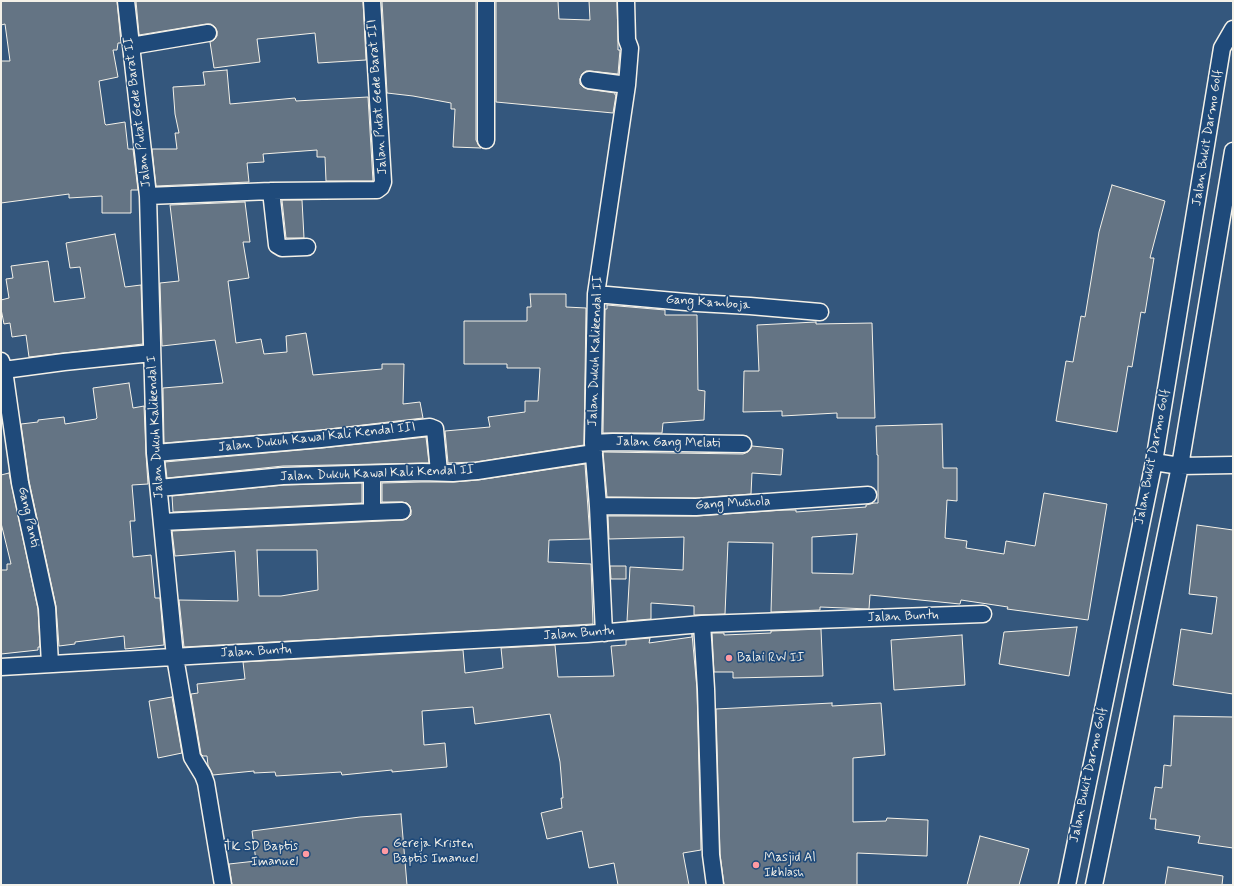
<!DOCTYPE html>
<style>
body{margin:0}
#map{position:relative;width:1234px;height:886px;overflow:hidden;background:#34577d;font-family:Mynerve,sans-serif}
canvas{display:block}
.frame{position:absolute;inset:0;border:2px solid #f4f1e8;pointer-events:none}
</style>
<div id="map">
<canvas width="1234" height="886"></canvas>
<div class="frame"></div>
</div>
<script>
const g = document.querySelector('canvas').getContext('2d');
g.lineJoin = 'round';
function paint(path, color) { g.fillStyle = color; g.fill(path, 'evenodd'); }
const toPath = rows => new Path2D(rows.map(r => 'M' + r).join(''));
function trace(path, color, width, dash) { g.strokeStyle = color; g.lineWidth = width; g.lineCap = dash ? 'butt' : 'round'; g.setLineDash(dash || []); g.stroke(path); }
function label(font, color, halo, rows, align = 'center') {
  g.font = font + ' Mynerve,sans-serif'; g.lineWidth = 3.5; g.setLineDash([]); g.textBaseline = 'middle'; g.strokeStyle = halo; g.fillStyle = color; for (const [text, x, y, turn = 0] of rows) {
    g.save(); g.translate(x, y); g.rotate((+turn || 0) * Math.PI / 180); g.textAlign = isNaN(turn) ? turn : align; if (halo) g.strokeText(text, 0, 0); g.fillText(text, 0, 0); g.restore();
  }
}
const building = toPath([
 [1,1,117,1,121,43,118,43,117,50,113,50,118,77,99,81,105,124,106,125,125,122,128,149,133,149,138,190,131,190,131,213,102,213,102,196,69,198,69,194,1,203,1,61,10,61,5,24,1,25,1,1],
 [136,1,363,1,366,60,318,63,315,33,257,39,260,62,214,68,210,42,214,40,217,36,217,31,215,27,211,24,206,24,139,35,136,1],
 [382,1,476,1,476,140,478,144,481,148,453,147,455,109,451,109,451,103,413,96,387,93,382,1],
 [496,1,558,1,559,19,590,20,589,1,617,1,618,40,618,50,620,50,618,74,590,71,586,71,582,74,580,79,580,84,583,87,587,89,615,93,615,95,616,95,613,113,496,102,496,1],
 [227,70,230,104,295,98,296,101,368,97,373,181,326,181,325,157,317,157,317,150,263,154,264,162,247,163,249,182,156,186,152,149,177,149,175,133,179,133,175,114,173,87,205,85,203,72,227,70],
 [1112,185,1165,201,1150,258,1154,258,1145,313,1141,312,1132,367,1128,366,1117,432,1056,421,1066,361,1073,362,1081,316,1085,317,1099,232,1112,185],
 [282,200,302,200,304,238,286,238,282,200],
 [245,202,250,242,243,242,249,278,228,281,236,343,261,339,264,354,287,352,286,336,306,333,313,375,382,369,382,364,404,364,403,404,420,402,423,418,320,430,164,443,163,388,223,383,215,340,162,346,160,283,179,281,170,205,245,202],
 [115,234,125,287,141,285,143,344,29,357,26,335,12,337,10,323,4,324,1,309,1,300,9,298,6,279,13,278,11,266,48,261,54,302,85,298,80,267,70,268,66,243,115,234],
 [530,294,566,294,566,307,586,308,584,445,476,462,448,463,445,431,490,427,488,417,525,412,525,401,538,401,540,368,507,368,507,364,464,364,464,321,527,321,527,307,531,307,530,294],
 [607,305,665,310,665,315,697,315,698,390,705,391,704,420,663,423,662,433,603,433,605,309,607,309,607,305],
 [816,322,816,324,872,323,875,418,837,418,837,413,782,416,782,411,743,412,744,371,759,371,757,325,816,322],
 [129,383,133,408,144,406,146,454,148,484,132,485,135,521,130,521,133,557,151,555,155,598,160,598,164,645,125,649,124,636,75,642,75,644,59,646,56,606,29,481,21,424,38,422,38,420,64,417,65,424,96,419,97,418,93,388,129,383],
 [942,424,943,468,957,468,957,501,947,500,945,538,967,541,966,548,1004,554,1006,541,1035,546,1044,493,1107,504,1088,620,1007,609,1008,607,961,600,960,604,870,595,869,609,820,607,820,610,771,612,773,543,728,542,725,614,694,615,694,606,651,603,651,619,627,621,630,567,683,570,684,537,609,539,608,516,697,516,784,510,796,510,796,512,866,507,866,505,874,503,878,503,878,455,877,455,876,426,942,424],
 [857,534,853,574,812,573,812,537,857,534],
 [426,437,429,463,283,466,167,478,165,462,322,448,426,437],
 [752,446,783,449,781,475,752,473,751,494,696,498,607,497,603,452,743,454,748,452,752,446],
 [585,464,590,539,549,540,548,562,591,564,593,624,184,647,179,600,238,601,235,551,175,556,172,531,403,520,407,519,411,515,411,511,410,506,407,503,402,502,382,502,382,483,422,482,453,482,478,480,585,464],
 [257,550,317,550,318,590,281,596,259,596,257,550],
 [9,473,38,609,40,647,38,647,38,650,1,654,1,570,7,570,7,564,11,564,1,523,1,475,9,473],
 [362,483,362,503,173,512,172,496,284,485,362,483],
 [1197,525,1233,530,1233,694,1173,685,1181,629,1212,634,1217,597,1189,594,1197,525],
 [610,566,626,566,626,579,611,579,610,566],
 [1077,627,1069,676,999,664,1004,632,1077,627],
 [821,629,823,676,733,678,733,672,714,672,712,633,724,633,724,635,771,633,771,631,821,629],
 [692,634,697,689,701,850,683,853,689,885,618,885,614,863,589,868,582,831,547,839,541,813,562,808,561,798,563,798,560,762,550,714,475,724,473,707,422,711,424,745,445,743,447,767,392,772,392,770,342,775,341,772,276,776,275,772,254,773,254,771,213,775,208,765,207,756,203,756,201,754,191,694,198,693,197,684,245,679,243,662,463,650,465,673,503,668,501,648,555,645,558,677,614,676,611,646,626,645,626,640,650,638,649,643,692,637,692,634],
 [962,635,965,685,894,690,891,640,962,635],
 [172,697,182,753,158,758,149,701,172,697],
 [832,703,832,706,881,703,885,755,853,758,853,822,886,821,887,818,928,820,927,856,857,853,857,885,724,885,720,854,716,709,832,703],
 [1174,716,1233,717,1233,848,1198,843,1200,836,1155,829,1156,819,1150,819,1155,787,1162,788,1164,765,1171,766,1174,716],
 [401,814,407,885,232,885,229,864,256,861,252,831,360,817,401,814],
 [980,836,1029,849,1019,885,967,885,980,836],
 [1168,867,1223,876,1222,885,1165,885,1168,867]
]);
paint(building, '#647484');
trace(building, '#f4f1e8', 1);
const minor = toPath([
 [126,1,148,196,155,453,175,657,192,757,203,775,206,783,223,885],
 [626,1,627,40,630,48,627,85],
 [131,46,208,33],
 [589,80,627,85,596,294,593,443,598,506,604,633],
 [486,140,486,1],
 [271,191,277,245,282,248,307,247],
 [148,196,271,191,377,190,381,187,383,182,372,1],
 [596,294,697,303,750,306,820,312],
 [1,361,4,370,20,483,47,608,50,664],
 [4,370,64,362,152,353],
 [593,443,613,442,743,444],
 [155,453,321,439,430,427,435,429,439,472],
 [1154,462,1180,466,1233,465],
 [159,488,283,476,422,472,453,473,477,471,594,453],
 [598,506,696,507,868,495],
 [372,512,402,511],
 [162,522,372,512,372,474],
 [702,624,706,689,711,855,715,885],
 [1,667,379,645,587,634,702,624,983,614],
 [1067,885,1154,462,1222,48,1233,29],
 [1094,885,1180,466,1233,151]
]);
trace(minor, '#f4f1e8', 19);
trace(minor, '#1f4a7a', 16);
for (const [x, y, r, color] of [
 [729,658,4,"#ff9aa2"],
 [385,851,4,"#ff9aa2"],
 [306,854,4,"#ff9aa2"],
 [756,865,4,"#ff9aa2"]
]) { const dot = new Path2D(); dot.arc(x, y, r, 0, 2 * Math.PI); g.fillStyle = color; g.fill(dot); trace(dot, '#1f4a7a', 1.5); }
label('13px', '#f4f1e8', '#1f4a7a', [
 ["Jalan Putat Gede Barat III",378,97,-94],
 ["Jalan Putat Gede Barat II",138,112,-97],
 ["Jalan Bukit Darmo Golf",1208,138,-81],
 ["Gang Kamboja",708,303,4],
 ["Jalan Dukuh Kalikendal II",596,351,-88],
 ["Jalan Dukuh Kalikendal I",156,427,-93],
 ["Jalan Dukuh Kawal Kali Kendal III",317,438,-6],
 ["Jalan Gang Melati",668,443,1],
 ["Jalan Bukit Darmo Golf",1153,457,-79],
 ["Jalan Dukuh Kawal Kali Kendal II",377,474,-2],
 ["Gang Mushola",733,504,-3],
 ["Gang Panti",28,517,78],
 ["Jalan Buntu",903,617,-2],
 ["Jalan Buntu",579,634,-4],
 ["Jalan Buntu",256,652,-3],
 ["Jalan Bukit Darmo Golf",1089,775,-78]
]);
label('13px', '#f4f1e8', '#1f4a7a', [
 ["Balai RW II",737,658],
 ["Gereja Kristen",393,844],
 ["Baptis Imanuel",393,859],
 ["TK SD Baptis",298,847,"right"],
 ["Imanuel",298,862,"right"],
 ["Masjid Al",764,858],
 ["Ikhlash",764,873]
], 'left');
</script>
